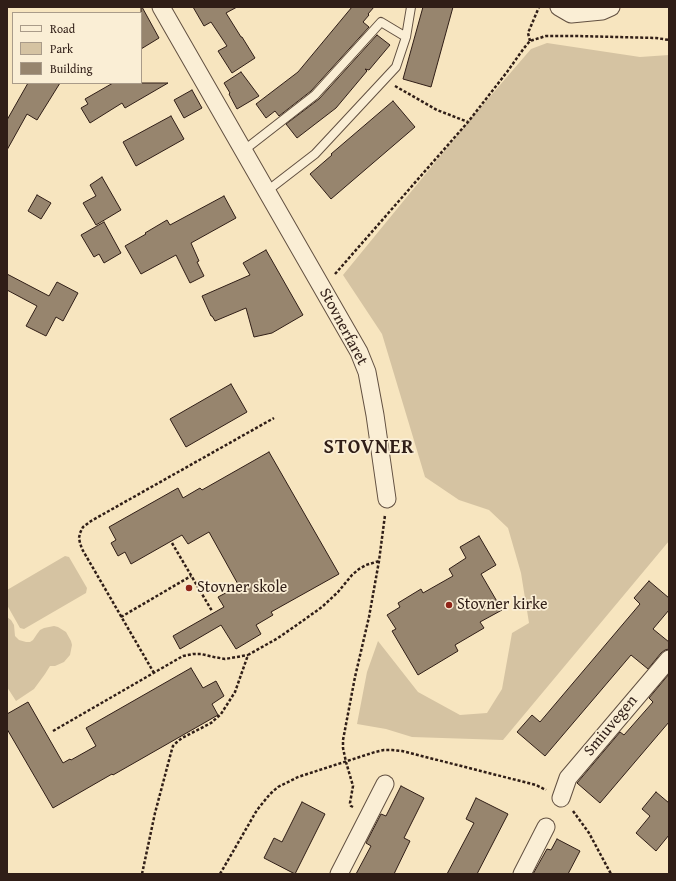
<!DOCTYPE html>
<style>
body{margin:0}
#map{position:relative;width:676px;height:881px;overflow:hidden;background:#f7e5bf;font-family:"Gentium Book Plus",serif}
canvas{display:block}
.frame{position:absolute;inset:0;border:8px solid #301e17;pointer-events:none}
.legend{position:absolute;left:12px;top:12px;width:130px;height:72px;box-sizing:border-box;background:#faeed5;border:1px solid #a99b89;margin:0;padding:5px 7px;list-style:none;font-size:12px;color:#301e17}
.legend li{display:flex;align-items:center;gap:8px;height:20px}
.legend b{width:20px;border:1px solid #a99b89}
</style>
<div id="map">
<canvas width="676" height="881"></canvas>
<div class="frame"></div>
<ul class="legend">
<li><b style="height:5px;background:#faeed5"></b>Road</li>
<li><b style="height:11px;background:#d5c3a2"></b>Park</li>
<li><b style="height:11px;background:#97856e"></b>Building</li>
</ul>
</div>
<script>
const g = document.querySelector('canvas').getContext('2d');
g.lineJoin = 'round';
function paint(path, color) { g.fillStyle = color; g.fill(path, 'evenodd'); }
const toPath = rows => new Path2D(rows.map(r => 'M' + r).join(''));
function trace(path, color, width, dash) { g.strokeStyle = color; g.lineWidth = width; g.lineCap = dash ? 'butt' : 'round'; g.setLineDash(dash || []); g.stroke(path); }
function label(font, color, halo, rows, align = 'center') {
  g.font = font + ' "Gentium Book Plus",serif'; g.lineWidth = 3.5; g.setLineDash([]); g.textBaseline = 'middle'; g.strokeStyle = halo; g.fillStyle = color; for (const [text, x, y, turn = 0] of rows) {
    g.save(); g.translate(x, y); g.rotate((+turn || 0) * Math.PI / 180); g.textAlign = isNaN(turn) ? turn : align; if (halo) g.strokeText(text, 0, 0); g.fillText(text, 0, 0); g.restore();
  }
}
paint(toPath([
 [547,43,640,57,669,55,669,541,503,740,412,737,386,729,357,724,367,672,378,641,418,692,460,715,487,713,502,689,512,633,529,623,521,573,508,528,489,510,459,500,425,477,382,334,343,275,468,122,531,49],
 [65,556,69,557,87,588,86,593,24,629,20,628,7,605,7,590],
 [7,617,11,620,14,625,15,636,19,640,26,642,30,642,33,640,37,634,40,630,44,628,54,626,58,627,66,632,71,641,72,645,70,655,64,662,55,666,50,666,45,674,34,689,16,701,7,687]
]), '#d5c3a2');
const building = toPath([
 [141,7,142,7,159,38,141,49,141,7],
 [193,7,237,7,226,13,241,37,242,37,255,58,232,73,218,51,227,46,211,22,204,26,193,7],
 [352,7,374,7,368,14,369,15,363,22,369,27,311,91,279,116,275,111,266,118,256,104,298,72,352,7],
 [423,7,453,7,431,87,403,79,423,7],
 [377,35,390,45,369,70,365,69,367,71,336,108,297,138,286,124,319,99,377,35],
 [241,72,259,96,237,109,229,94,230,93,224,83,241,72],
 [28,83,60,83,37,120,27,114,7,150,7,120,28,83],
 [113,83,168,83,125,108,122,103,90,123,81,108,88,104,85,99,113,83],
 [192,90,202,108,184,118,174,100,192,90],
 [393,101,415,127,331,199,310,174,332,155,331,154,393,101],
 [171,116,184,139,136,166,123,142,171,116],
 [102,177,121,210,96,225,83,203,96,196,90,185,102,177],
 [37,195,51,203,41,219,28,211,37,195],
 [224,196,236,218,191,243,199,261,197,262,204,276,190,283,176,255,141,274,125,246,146,234,145,233,167,220,170,225,224,196],
 [104,222,121,253,104,263,99,254,94,257,81,235,104,222],
 [266,250,303,315,272,333,254,337,246,308,215,321,212,316,211,316,202,296,250,275,243,263,266,250],
 [7,274,49,296,57,282,78,293,63,321,56,317,46,336,26,326,37,306,7,290,7,274],
 [231,384,247,412,186,447,170,419,231,384],
 [269,452,339,574,271,612,273,615,256,625,261,634,236,649,221,625,180,649,173,636,224,607,218,597,239,586,209,532,188,544,182,535,131,564,125,552,118,556,111,543,116,540,109,527,178,488,183,498,200,488,202,490,269,452],
 [479,536,496,565,481,574,502,610,480,622,484,628,455,645,458,651,418,675,392,631,396,629,387,615,400,607,398,603,421,589,423,593,453,576,449,569,466,558,460,547,479,536],
 [649,581,669,598,669,610,653,629,669,642,669,649,665,650,661,653,648,669,631,655,545,756,517,732,532,715,540,722,640,604,634,598,649,581],
 [191,668,203,688,216,681,224,696,212,704,218,715,113,775,112,774,53,808,7,729,7,714,28,702,63,763,70,759,71,760,96,746,86,728,191,668],
 [669,674,669,722,600,803,577,783,620,732,624,735,653,702,649,698,669,674],
 [401,786,424,798,404,838,410,841,394,874,356,874,371,846,366,843,381,814,386,816,401,786],
 [656,792,669,803,669,835,656,851,636,833,650,816,642,809,656,792],
 [476,798,508,814,477,874,447,874,474,823,466,819,476,798],
 [302,802,325,814,295,874,264,858,274,838,282,842,302,802],
 [557,839,580,851,568,874,533,874,547,849,551,850,557,839]
]);
paint(building, '#97856e');
trace(building, '#301e17', 1);
const lane = toPath([
 [243,151,315,95,381,22,406,37],
 [267,191,315,154,396,67,406,37,411,7]
]);
const street = toPath([
 [161,7,359,352,367,372,375,415,387,499],
 [559,7,571,14,602,11,611,7],
 [561,798,568,778,669,659],
 [339,874,385,784],
 [522,874,546,827]
]);
trace(lane, '#625041', 10);
trace(street, '#625041', 19);
trace(toPath([
 [530,41,528,33,539,7],
 [395,86,437,110,468,122],
 [335,274,468,122,507,72,524,48,530,41,533,40,546,36,577,36,656,38,669,40],
 [172,543,212,611],
 [121,617,191,576],
 [154,673,82,549,80,543,79,538,80,533,83,527,91,521,274,418],
 [53,731,183,656,193,654,201,654,214,657,225,659,248,655],
 [353,807,351,806,350,803,353,786,346,762,343,748,343,740,355,677,369,617,379,561,385,515],
 [573,811,589,833,611,874],
 [142,874,155,813,172,749,173,746,177,742,182,738,211,723,221,714,235,692,248,655,278,638,301,622,322,607,338,592,352,575,359,569,366,565,379,561],
 [220,874,257,810,270,794,278,787,298,777,375,752,384,750,392,750,402,751,536,785,546,790]
]), '#301e17', 2.5, [3, 2]);
trace(lane, '#faeed5', 8);
trace(street, '#faeed5', 17);
for (const [x, y, r, color] of [
 [189,588,4,"#8f2418"],
 [449,605,4,"#8f2418"]
]) { const dot = new Path2D(); dot.arc(x, y, r, 0, 2 * Math.PI); g.fillStyle = color; g.fill(dot); trace(dot, '#faeed5', 1.5); }
label('16px', '#301e17', '#faeed5', [
 ["Stovnerfaret",343,327,62],
 ["Smiuvegen",611,726,-50]
]);
label('16px', '#301e17', '#faeed5', [
 ["Stovner skole",197,588],
 ["Stovner kirke",457,605]
], 'left');
g.letterSpacing = '1px';
label('bold 20px', '#301e17', '#faeed5', [
 ["STOVNER",369,448]
]);
g.letterSpacing = '0px';
</script>
